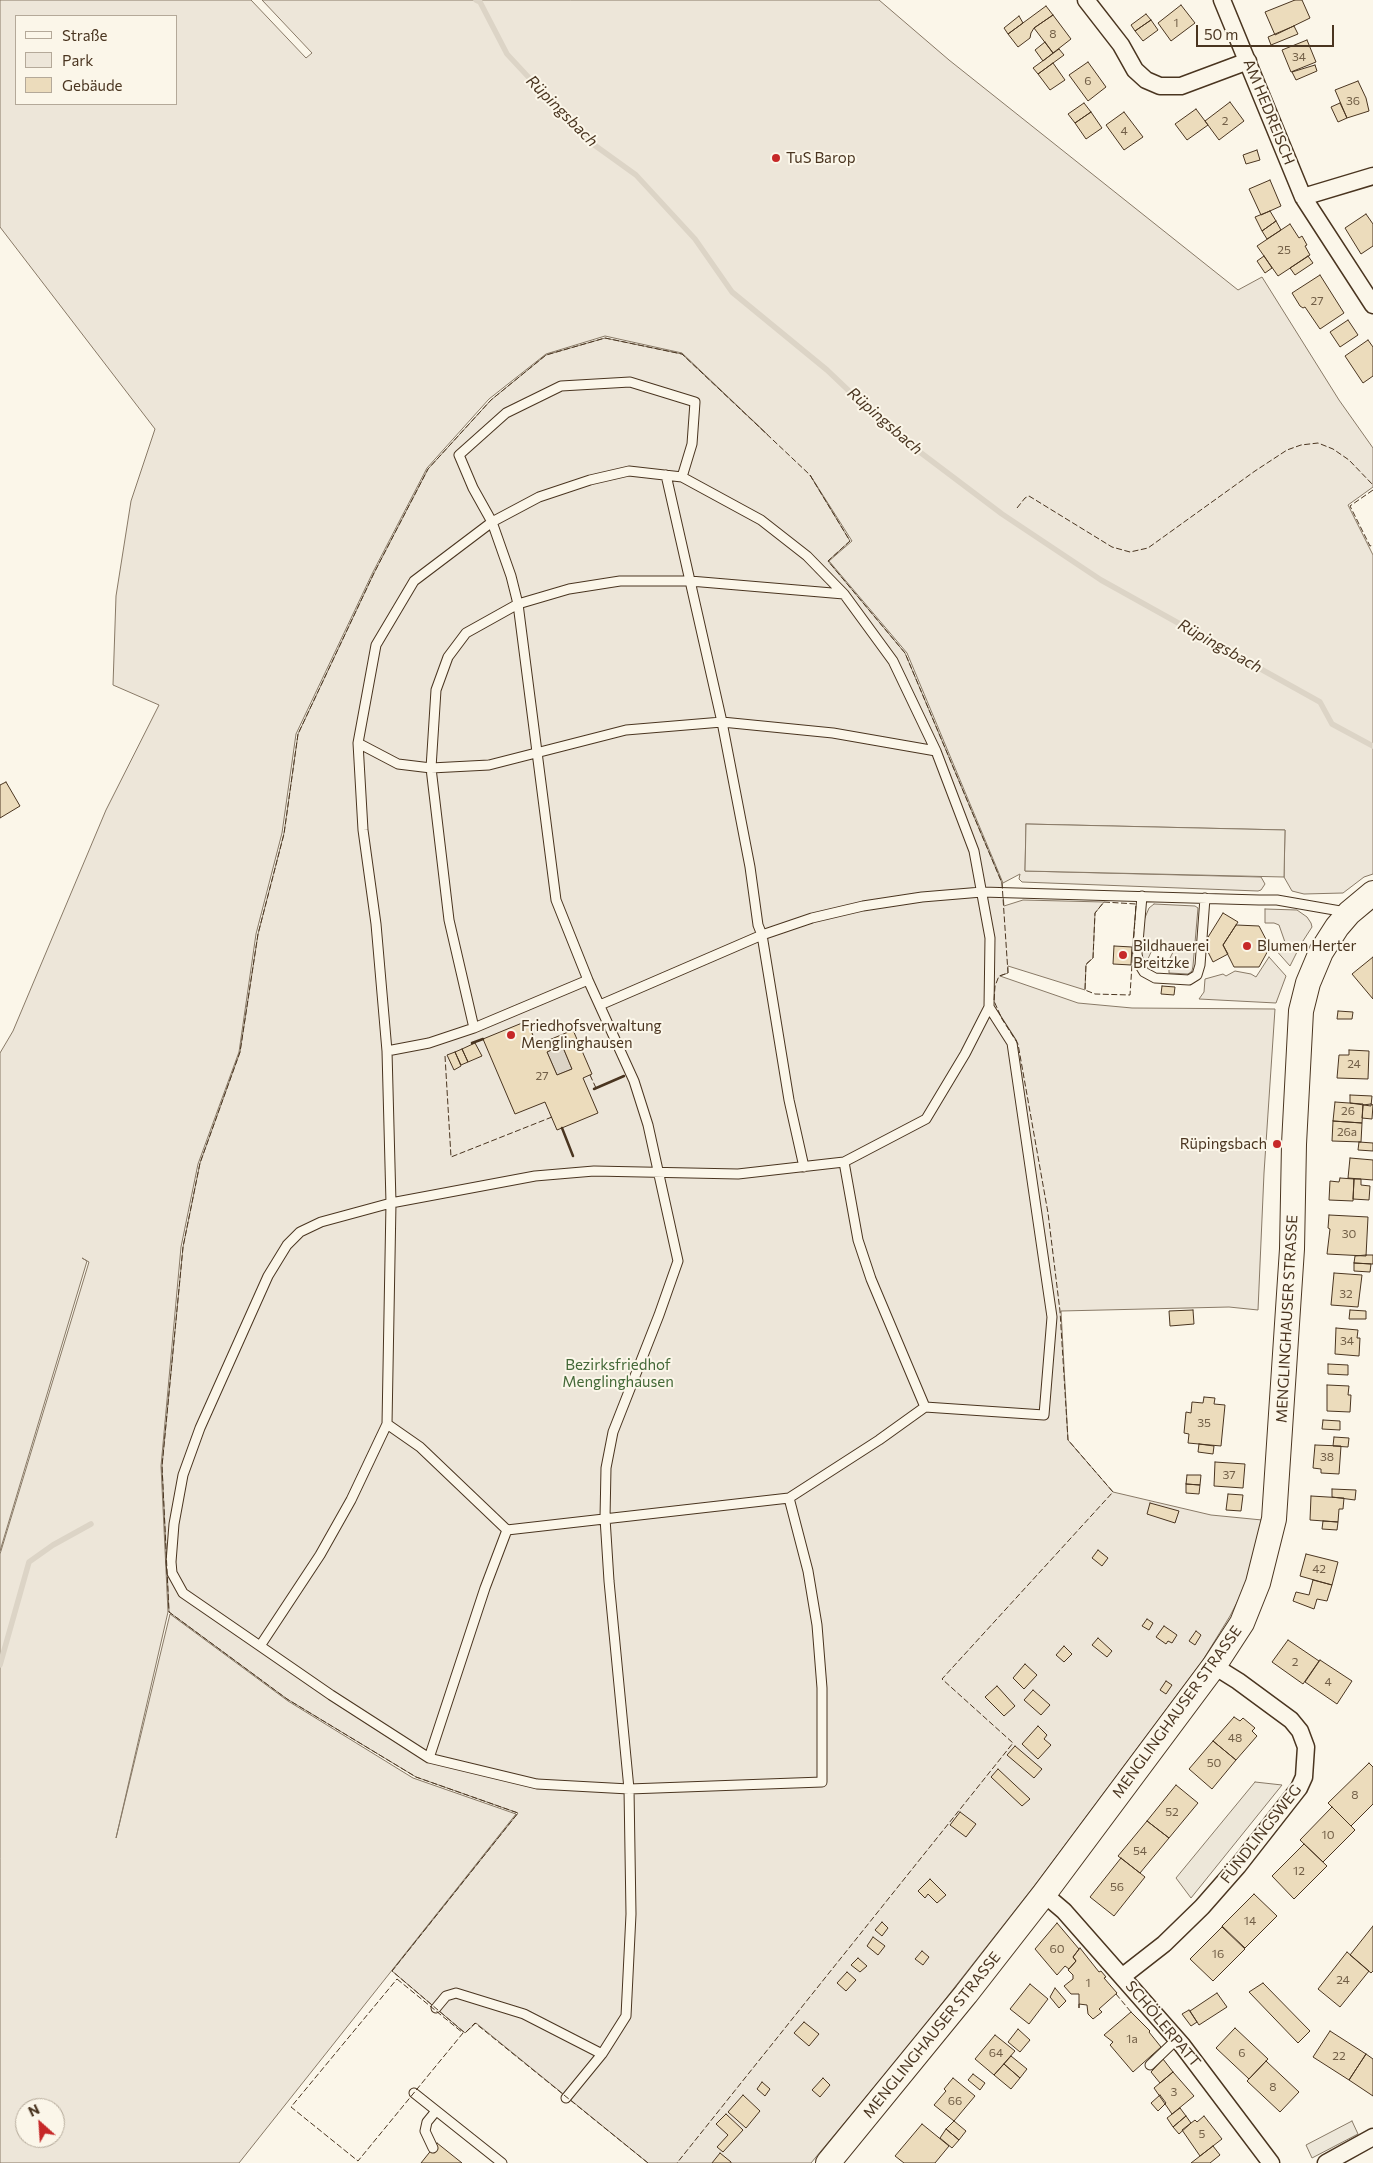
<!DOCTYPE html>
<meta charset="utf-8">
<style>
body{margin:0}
#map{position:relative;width:1373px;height:2163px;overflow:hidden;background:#fbf6e9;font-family:Commissioner,sans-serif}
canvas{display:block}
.legend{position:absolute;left:15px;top:15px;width:162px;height:90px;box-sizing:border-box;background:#fbf6e9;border:1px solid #b4a999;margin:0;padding:6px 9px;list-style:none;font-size:15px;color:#4a3520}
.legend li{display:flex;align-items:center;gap:10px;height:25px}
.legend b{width:25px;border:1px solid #b4a999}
.north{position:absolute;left:15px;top:2098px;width:50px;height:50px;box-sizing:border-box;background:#fbf6e9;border:1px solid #b4a999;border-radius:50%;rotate:334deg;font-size:14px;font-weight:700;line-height:20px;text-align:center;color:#4a3520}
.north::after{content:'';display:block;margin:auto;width:18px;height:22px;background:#c62828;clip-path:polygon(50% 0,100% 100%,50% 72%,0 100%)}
.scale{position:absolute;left:1196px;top:25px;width:138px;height:22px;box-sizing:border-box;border:2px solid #4a3520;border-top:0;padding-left:6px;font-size:15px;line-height:18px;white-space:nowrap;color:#4a3520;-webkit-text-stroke:4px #fbf6e9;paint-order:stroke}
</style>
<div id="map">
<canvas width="1373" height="2163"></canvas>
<ul class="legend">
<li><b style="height:6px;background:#fbf6e9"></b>Straße</li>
<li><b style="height:14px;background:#ede6d9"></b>Park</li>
<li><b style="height:14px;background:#ecdcbc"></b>Gebäude</li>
</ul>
<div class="north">N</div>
<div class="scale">50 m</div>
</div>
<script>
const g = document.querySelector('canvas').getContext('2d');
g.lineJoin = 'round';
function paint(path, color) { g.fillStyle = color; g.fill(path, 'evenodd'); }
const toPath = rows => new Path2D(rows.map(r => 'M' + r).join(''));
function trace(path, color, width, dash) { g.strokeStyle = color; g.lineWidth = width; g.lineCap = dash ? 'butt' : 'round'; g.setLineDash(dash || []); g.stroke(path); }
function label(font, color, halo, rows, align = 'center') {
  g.font = font + ' Commissioner,sans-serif'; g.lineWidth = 4; g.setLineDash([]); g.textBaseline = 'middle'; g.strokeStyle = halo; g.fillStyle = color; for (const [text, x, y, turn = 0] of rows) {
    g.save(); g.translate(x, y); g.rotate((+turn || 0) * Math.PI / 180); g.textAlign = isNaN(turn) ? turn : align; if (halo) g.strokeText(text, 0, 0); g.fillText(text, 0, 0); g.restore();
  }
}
const green = toPath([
 [0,0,251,0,306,58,312,53,262,0,879,0,949,60,1238,290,1262,277,1339,400,1373,448,1373,487,1348,505,1373,555,1373,874,1364,877,1343,893,1304,894,1292,891,1284,877,1285,830,1026,824,1025,871,1261,877,1265,884,1261,890,1258,891,1022,882,1019,879,1020,874,1003,883,907,653,829,561,852,541,810,475,850,541,828,561,905,653,1002,883,1004,906,1023,900,1104,902,1095,913,1093,958,1086,965,1085,990,1008,966,1008,973,1000,976,1078,1003,1132,1008,1275,1009,1264,1173,1258,1310,1229,1307,1061,1311,1068,1440,1113,1492,1211,1515,1262,1520,1247,1583,1230,1616,1203,1660,1038,1881,914,2039,811,2163,648,2163,476,2023,465,2033,392,1971,518,1813,416,1777,287,1699,169,1612,162,1466,183,1247,200,1163,240,1052,258,934,284,833,298,734,374,573,428,469,491,400,546,355,605,338,682,354,768,435,682,353,605,336,546,354,489,399,427,468,373,572,296,734,282,833,256,934,239,1052,198,1164,181,1247,161,1466,168,1612,116,1838,170,1614,288,1701,413,1778,516,1814,239,2163,0,2163,0,1554,89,1262,82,1258,87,1261,0,1551,0,1053,13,1031,106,810,159,705,113,685,116,596,131,501,155,429,0,227,0,0],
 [16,16,176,16,176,104,16,104,16,16],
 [25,2108,55,2108,55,2138,25,2138,25,2108],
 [1154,904,1195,906,1198,908,1193,966,1192,971,1188,974,1169,973,1169,960,1173,952,1167,945,1159,946,1152,950,1147,961,1144,961,1141,955,1144,920,1149,908,1154,904],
 [1265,909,1297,910,1307,917,1311,923,1312,927,1301,944,1290,966,1274,948,1286,945,1279,925,1274,923,1265,923,1265,909],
 [1269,957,1286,976,1276,1003,1199,999,1204,992,1205,979,1223,974,1226,976,1235,971,1251,974,1256,977,1269,957]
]);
paint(green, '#ede6d9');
trace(green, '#887966', 1);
const parking = toPath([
 [1026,824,1285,830,1284,877,1025,871,1026,824],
 [1255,1782,1282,1785,1191,1898,1176,1878,1255,1782],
 [1352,2121,1358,2134,1312,2158,1306,2145,1352,2121]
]);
paint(parking, '#ede7d9');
trace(parking, '#887966', 1);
const water = toPath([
 [562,1045,572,1069,557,1075,547,1052,562,1045]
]);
paint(water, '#dcd4c6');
trace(water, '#887966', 1);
trace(toPath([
 [476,0,480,2,507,54,586,139,636,175,695,239,732,292,827,370,888,428,1002,514,1101,580,1320,702,1332,724,1373,746],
 [0,1665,29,1562,53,1545,91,1524]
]), '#dcd4c6', 5.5);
const building = toPath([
 [1295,0,1302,0,1310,18,1275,35,1265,12,1295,0],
 [1181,5,1195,23,1171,41,1158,23,1181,5],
 [1046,6,1053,15,1034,28,1031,33,1030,38,1018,47,1008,34,1046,6],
 [1146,14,1151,20,1135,31,1131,25,1146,14],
 [1053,15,1071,39,1053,53,1034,28,1053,15],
 [1019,16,1023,23,1008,34,1004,28,1019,16],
 [1151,20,1158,30,1143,41,1135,31,1151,20],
 [1294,26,1298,34,1271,45,1268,37,1294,26],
 [1307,40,1316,62,1291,72,1282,50,1307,40],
 [1045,42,1053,53,1043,61,1035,50,1045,42],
 [1059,49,1064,55,1038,74,1033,68,1059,49],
 [1088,62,1106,87,1088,101,1069,75,1088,62],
 [1053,63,1065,80,1050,90,1038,74,1053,63],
 [1315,65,1317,71,1296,80,1292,72,1315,65],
 [1358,81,1366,98,1369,111,1347,118,1335,90,1358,81],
 [1230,102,1244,121,1219,140,1205,121,1230,102],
 [1084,103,1091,112,1075,123,1068,114,1084,103],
 [1340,103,1347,118,1338,122,1331,107,1340,103],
 [1196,109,1208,125,1187,140,1175,124,1196,109],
 [1091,112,1102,128,1086,139,1075,123,1091,112],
 [1124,112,1143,137,1124,150,1106,125,1124,112],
 [1257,150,1260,160,1246,164,1243,155,1257,150],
 [1270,180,1281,206,1261,215,1249,189,1270,180],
 [1270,211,1276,221,1262,231,1255,217,1270,211],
 [1366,214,1373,224,1373,246,1361,254,1345,228,1366,214],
 [1276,221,1281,230,1267,239,1262,231,1276,221],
 [1290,224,1299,238,1302,236,1307,245,1305,246,1310,255,1278,276,1257,246,1290,224],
 [1264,256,1272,268,1265,273,1257,261,1264,256],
 [1308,256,1313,263,1295,275,1290,268,1308,256],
 [1320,275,1344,313,1320,329,1305,307,1303,308,1300,306,1292,293,1320,275],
 [1348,320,1358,335,1340,347,1330,332,1348,320],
 [1368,340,1373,347,1373,376,1363,383,1345,356,1368,340],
 [6,782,20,806,0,818,0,785,6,782],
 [1223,913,1238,922,1223,945,1228,954,1213,962,1205,946,1205,942,1223,913],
 [1236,925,1259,926,1270,947,1259,967,1234,967,1223,945,1236,925],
 [1114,946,1132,947,1131,965,1113,964,1114,946],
 [1373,957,1373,999,1352,974,1373,957],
 [1162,986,1175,987,1174,995,1161,994,1162,986],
 [1338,1011,1353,1012,1352,1019,1337,1019,1338,1011],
 [527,1021,537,1045,573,1030,592,1074,583,1078,598,1113,557,1130,545,1102,515,1114,483,1039,527,1021],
 [562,1045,572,1069,557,1075,547,1052,562,1045],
 [475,1043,482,1056,468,1062,462,1049,475,1043],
 [462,1049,468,1062,461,1065,455,1052,462,1049],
 [1349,1050,1369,1051,1368,1079,1337,1078,1339,1055,1349,1055,1349,1050],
 [455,1052,461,1066,454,1070,447,1055,455,1052],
 [1350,1095,1372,1096,1371,1106,1350,1103,1350,1095],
 [1335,1102,1363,1104,1362,1123,1333,1121,1335,1102],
 [1371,1104,1373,1105,1372,1119,1362,1118,1363,1105,1371,1104],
 [1333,1121,1362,1123,1361,1142,1332,1141,1333,1121],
 [1359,1142,1373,1143,1373,1151,1358,1150,1359,1142],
 [1350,1158,1373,1160,1373,1180,1348,1178,1350,1158],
 [1340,1178,1354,1179,1353,1201,1329,1200,1330,1181,1339,1182,1340,1178],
 [1354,1179,1361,1179,1361,1185,1370,1186,1369,1200,1353,1199,1354,1179],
 [1329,1215,1368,1217,1366,1256,1327,1254,1330,1229,1328,1228,1329,1215],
 [1366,1255,1373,1255,1373,1264,1354,1263,1355,1256,1366,1255],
 [1354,1263,1371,1264,1370,1272,1354,1271,1354,1263],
 [1334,1273,1362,1275,1358,1307,1331,1305,1334,1273],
 [1193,1310,1194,1324,1170,1326,1169,1311,1193,1310],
 [1350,1310,1366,1311,1366,1319,1349,1319,1350,1310],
 [1336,1328,1358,1330,1357,1338,1360,1338,1359,1356,1335,1354,1336,1328],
 [1328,1364,1348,1365,1348,1375,1328,1374,1328,1364],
 [1327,1385,1349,1386,1348,1395,1351,1395,1350,1412,1327,1411,1327,1385],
 [1204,1397,1215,1398,1214,1404,1225,1405,1221,1446,1188,1443,1189,1434,1184,1433,1186,1412,1191,1413,1192,1402,1203,1403,1204,1397],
 [1323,1420,1340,1421,1340,1430,1322,1429,1323,1420],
 [1334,1437,1349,1438,1348,1447,1333,1446,1334,1437],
 [1199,1444,1214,1446,1213,1454,1198,1452,1199,1444],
 [1315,1445,1341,1446,1339,1474,1321,1473,1321,1469,1313,1468,1315,1445],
 [1215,1462,1245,1464,1243,1488,1214,1486,1215,1462],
 [1187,1475,1201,1475,1200,1485,1186,1484,1187,1475],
 [1186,1484,1200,1485,1199,1494,1186,1493,1186,1484],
 [1332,1489,1356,1490,1355,1500,1332,1497,1332,1489],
 [1228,1494,1243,1495,1241,1511,1226,1510,1228,1494],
 [1311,1496,1344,1498,1343,1509,1339,1509,1338,1522,1310,1520,1311,1496],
 [1150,1503,1179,1511,1175,1523,1147,1514,1150,1503],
 [1323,1521,1338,1522,1337,1530,1322,1529,1323,1521],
 [1098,1550,1108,1558,1102,1566,1092,1558,1098,1550],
 [1306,1554,1338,1562,1332,1585,1300,1576,1306,1554],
 [1313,1580,1332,1585,1327,1601,1317,1599,1314,1609,1293,1601,1296,1592,1309,1595,1313,1580],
 [1147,1619,1153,1623,1149,1630,1142,1626,1147,1619],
 [1164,1626,1177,1635,1172,1643,1168,1641,1166,1644,1156,1637,1164,1626],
 [1196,1631,1201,1635,1195,1645,1189,1641,1196,1631],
 [1098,1638,1112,1651,1107,1657,1092,1645,1098,1638],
 [1288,1640,1319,1661,1303,1684,1272,1662,1288,1640],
 [1064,1646,1072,1654,1064,1662,1056,1655,1064,1646],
 [1320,1660,1352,1681,1337,1704,1305,1682,1320,1660],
 [1025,1664,1037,1675,1024,1689,1013,1678,1025,1664],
 [1166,1681,1172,1685,1166,1694,1160,1690,1166,1681],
 [997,1686,1015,1706,1004,1716,985,1697,997,1686],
 [1033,1690,1050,1705,1041,1715,1024,1700,1033,1690],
 [1234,1717,1240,1721,1243,1718,1255,1728,1252,1731,1257,1736,1236,1760,1213,1741,1234,1717],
 [1038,1726,1047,1735,1044,1739,1051,1745,1038,1759,1022,1744,1038,1726],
 [1213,1741,1236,1760,1212,1789,1189,1769,1213,1741],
 [1015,1746,1042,1769,1034,1778,1007,1755,1015,1746],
 [1369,1763,1373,1767,1373,1804,1351,1826,1328,1803,1369,1763],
 [998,1769,1030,1799,1022,1806,991,1777,998,1769],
 [1176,1785,1198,1803,1169,1838,1147,1821,1176,1785],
 [1332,1807,1355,1830,1323,1862,1300,1840,1332,1807],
 [960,1812,976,1824,966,1837,950,1825,960,1812],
 [1147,1821,1169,1838,1140,1873,1118,1856,1147,1821],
 [1304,1844,1327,1866,1294,1899,1272,1876,1304,1844],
 [1121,1858,1145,1877,1114,1916,1090,1897,1121,1858],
 [930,1879,946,1895,937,1903,928,1894,925,1898,918,1891,930,1879],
 [1254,1894,1277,1916,1245,1948,1222,1926,1254,1894],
 [882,1922,888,1928,882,1936,875,1930,882,1922],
 [1057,1923,1079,1949,1073,1957,1076,1961,1069,1969,1065,1966,1057,1975,1035,1949,1057,1923],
 [1373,1926,1373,1971,1371,1973,1350,1955,1373,1926],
 [1222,1927,1245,1949,1213,1981,1190,1959,1222,1927],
 [873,1937,885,1946,878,1955,867,1946,873,1937],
 [1080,1948,1099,1972,1101,1971,1106,1977,1104,1978,1117,1993,1099,2009,1102,2012,1093,2019,1088,2014,1087,2005,1079,2004,1079,2008,1079,1994,1071,1994,1064,1986,1073,1979,1073,1975,1068,1970,1076,1961,1073,1957,1080,1948],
 [922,1951,929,1957,923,1965,915,1959,922,1951],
 [1347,1952,1369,1971,1340,2007,1318,1989,1347,1952],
 [858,1958,867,1966,860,1972,851,1965,858,1958],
 [847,1972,856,1980,846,1991,837,1983,847,1972],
 [1263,1983,1310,2031,1298,2043,1249,1992,1263,1983],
 [1030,1984,1048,1999,1029,2024,1010,2009,1030,1984],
 [1055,1988,1066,2001,1059,2008,1050,1997,1055,1988],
 [1217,1993,1227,2007,1199,2025,1190,2011,1217,1993],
 [1189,2010,1197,2022,1191,2026,1182,2014,1189,2010],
 [1131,2012,1150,2031,1149,2032,1161,2047,1133,2072,1110,2045,1113,2042,1104,2035,1131,2012],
 [804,2022,819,2034,809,2046,794,2033,804,2022],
 [1235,2028,1268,2059,1249,2079,1216,2048,1235,2028],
 [1018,2029,1030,2040,1020,2052,1008,2042,1018,2029],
 [1330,2031,1366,2054,1349,2080,1313,2057,1330,2031],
 [995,2035,1015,2051,994,2075,975,2059,995,2035],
 [1366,2054,1373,2059,1373,2096,1349,2080,1366,2054],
 [1011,2056,1027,2069,1020,2078,1004,2064,1011,2056],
 [1163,2059,1173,2072,1160,2083,1151,2072,1163,2059],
 [1266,2061,1299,2092,1280,2112,1247,2081,1266,2061],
 [1004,2064,1020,2078,1011,2089,994,2075,1004,2064],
 [1173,2072,1194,2096,1172,2114,1154,2088,1173,2072],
 [973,2074,985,2083,980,2090,968,2080,973,2074],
 [823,2078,830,2085,820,2097,812,2090,823,2078],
 [953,2078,975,2096,954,2121,934,2105,946,2091,944,2089,953,2078],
 [762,2082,770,2089,765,2096,757,2089,762,2082],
 [743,2095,760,2111,746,2128,728,2112,743,2095],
 [1160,2095,1166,2103,1158,2111,1151,2103,1160,2095],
 [1180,2108,1186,2116,1173,2127,1167,2118,1180,2108],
 [726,2114,743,2130,723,2152,717,2147,728,2135,716,2124,726,2114],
 [1186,2116,1191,2123,1179,2134,1173,2127,1186,2116],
 [1204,2116,1222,2139,1200,2156,1182,2130,1195,2120,1197,2122,1204,2116],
 [954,2121,966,2131,959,2140,946,2129,954,2121],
 [922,2124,949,2146,935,2163,904,2163,895,2156,922,2124],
 [946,2129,959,2140,952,2148,940,2138,946,2129],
 [437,2143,462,2163,421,2163,437,2143],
 [1213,2146,1220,2155,1210,2163,1191,2163,1213,2146],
 [720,2153,731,2162,731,2163,712,2163,720,2153]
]);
paint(building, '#ecdcbc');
trace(building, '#4a3520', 1);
const lane = toPath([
 [666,475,722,722,750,867,758,925,762,935,789,1100,804,1167],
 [358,743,398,764,431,768,489,765,626,730,722,722,833,733,936,751],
 [1142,896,1137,954,1139,964,1144,972,1155,978,1189,980,1197,975,1200,965,1205,898],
 [600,1005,762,935,812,918,863,906,922,897,982,892,1259,900,1277,900,1346,912],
 [474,1028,449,920,431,768,436,690,448,657,466,633,518,604,569,589,620,581,690,581,844,594],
 [387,1051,429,1043,474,1028,588,980],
 [844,1162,858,1240,871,1279,925,1407],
 [387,1424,420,1447,507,1530,789,1498,879,1440,925,1407,1044,1415,1052,1317,1012,1043,989,1007],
 [260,1646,320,1555,351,1500,387,1424,391,1203,387,1051,376,924,363,830,358,743,376,645,414,581,492,522,539,497,590,480,629,471,682,477,761,520,807,556,844,594,893,661,936,751,974,851,990,938,989,1007,965,1054,926,1119,844,1162,738,1174,594,1171,535,1176,391,1203,321,1222,300,1232,287,1245,268,1276,200,1428,183,1475,174,1524,171,1562,172,1573,183,1593,260,1646,331,1695,429,1758,537,1784,629,1789,822,1782,822,1688,817,1625,808,1571,789,1498],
 [429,1758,485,1588,507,1530],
 [436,2008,446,1996,456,1993,524,2014,602,2054],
 [1150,2065,1177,2039],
 [414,2093,502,2163],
 [566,2098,602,2054,626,2016,631,1914,629,1789,609,1581,605,1518,606,1468,613,1432,659,1315,678,1261,648,1125,634,1081,588,980,556,900,518,604,511,576,492,522,473,488,459,455,506,413,561,386,630,382,695,402,692,444,682,477],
 [433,2148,425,2131,427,2122,436,2111]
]);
const street = toPath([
 [1086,0,1121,45,1135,70,1146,80,1160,86,1181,86,1248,61],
 [1222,0,1303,197,1373,305],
 [1303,197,1373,176],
 [1044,1894,1064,1911,1182,2045,1271,2163],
 [1123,1976,1164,1944,1202,1907,1238,1866,1299,1788,1304,1777,1306,1747,1300,1731,1291,1720,1238,1681,1214,1666],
 [1326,2163,1373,2137]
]);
const secondary = toPath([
 [828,2163,966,1994,1044,1894,1214,1666,1242,1623,1258,1583,1274,1519,1292,1249,1294,1144,1301,1011,1308,983,1321,952,1337,927,1349,913,1373,893]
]);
trace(lane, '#4a3520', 11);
trace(street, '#4a3520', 19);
trace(secondary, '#4a3520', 26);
trace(lane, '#fbf6e9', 9);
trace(street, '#fbf6e9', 16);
trace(secondary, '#fbf6e9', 24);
trace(toPath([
 [1373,490,1350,506,1370,546,1373,545],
 [1017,508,1025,498,1029,496,1112,547,1130,552,1148,548,1255,471,1287,450,1301,445,1318,443,1333,449,1349,460,1373,485],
 [1104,902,1136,904,1130,995,1095,994,1085,990,1086,964,1093,958,1095,913,1104,902],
 [445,1056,451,1157,552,1117],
 [590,1075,596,1088],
 [397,1979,463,2033,358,2161,291,2107,397,1979],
 [1116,1994,1131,2012],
 [648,2163,475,2023,465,2033,392,1971,518,1813,416,1777,287,1699,169,1612,162,1466,183,1247,200,1163,240,1052,258,934,284,834,298,734,374,573,428,469,491,400,546,355,605,338,682,354,810,475,850,541,828,561,905,653,1002,883,1008,973,999,976,995,986,994,1001,1002,1019,1018,1044,1048,1213,1060,1311,1068,1440,1113,1492,942,1679,1013,1743,677,2163]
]), '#4a3520', 1, [6, 2.5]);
trace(toPath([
 [472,1043,483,1039],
 [594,1089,624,1076],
 [562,1128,573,1156]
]), '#4a3520', 2.5);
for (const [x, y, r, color] of [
 [776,158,5,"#c62828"],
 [1247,946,5,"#c62828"],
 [1123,955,5,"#c62828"],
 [511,1035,5,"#c62828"],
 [1277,1144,5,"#c62828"]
]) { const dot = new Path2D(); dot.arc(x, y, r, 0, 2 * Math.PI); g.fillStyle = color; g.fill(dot); trace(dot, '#fbf6e9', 2); }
label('12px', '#725f47', null, [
 ["1",1176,23],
 ["8",1053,34],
 ["34",1299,57],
 ["6",1088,81],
 ["36",1353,101],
 ["2",1225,121],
 ["4",1124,131],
 ["25",1284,250],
 ["27",1317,301],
 ["24",1354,1064],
 ["27",542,1076],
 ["26",1348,1111],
 ["26a",1347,1132],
 ["30",1349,1234],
 ["32",1346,1294],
 ["34",1347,1341],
 ["35",1204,1423],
 ["38",1327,1457],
 ["37",1229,1475],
 ["42",1319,1569],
 ["2",1295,1662],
 ["4",1328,1682],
 ["48",1235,1738],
 ["50",1214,1763],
 ["8",1355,1795],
 ["52",1172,1812],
 ["10",1328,1835],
 ["54",1140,1851],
 ["12",1299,1871],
 ["56",1117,1887],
 ["14",1250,1921],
 ["60",1057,1949],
 ["16",1218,1954],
 ["24",1343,1980],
 ["1",1088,1983],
 ["1a",1132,2039],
 ["64",996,2053],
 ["6",1242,2053],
 ["22",1339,2056],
 ["8",1273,2087],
 ["3",1174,2092],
 ["66",955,2101],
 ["5",1202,2134]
]);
label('15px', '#4a3520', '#fbf6e9', [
 ["AM HEDREISCH",1269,112,68],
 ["MENGLINGHAUSER STRASSE",1287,1319,-87],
 ["MENGLINGHAUSER STRASSE",1177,1712,-54],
 ["FÜNDLINGSWEG",1261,1834,-52],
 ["SCHÖLERPATT",1163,2024,50],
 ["MENGLINGHAUSER STRASSE",932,2035,-51]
]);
label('15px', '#4a3520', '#fbf6e9', [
 ["TuS Barop",786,158],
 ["Bildhauerei",1133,946],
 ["Breitzke",1133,963],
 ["Blumen Herter",1257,946],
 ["Friedhofsverwaltung",521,1026],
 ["Menglinghausen",521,1043],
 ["Rüpingsbach",1267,1144,"right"]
], 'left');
label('15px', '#436837', '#fbf6e9', [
 ["Bezirksfriedhof",618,1365],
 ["Menglinghausen",618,1382]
]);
label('italic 16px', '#4a3520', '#fbf6e9', [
 ["Rüpingsbach",562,111,45],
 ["Rüpingsbach",885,421,41],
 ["Rüpingsbach",1220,646,29]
]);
</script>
